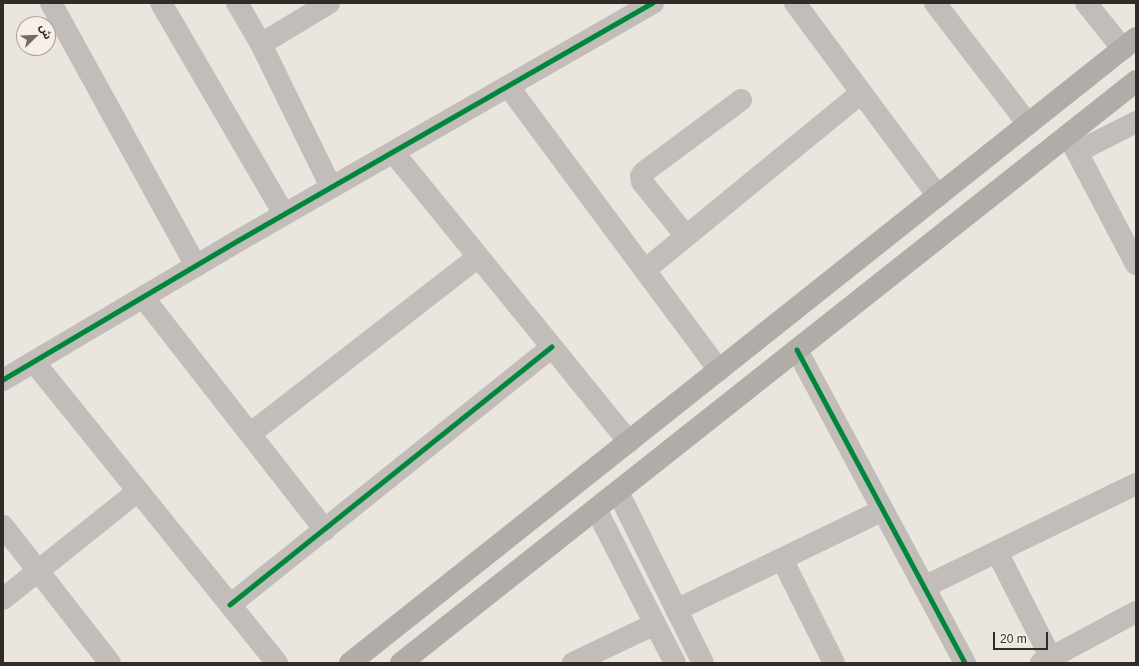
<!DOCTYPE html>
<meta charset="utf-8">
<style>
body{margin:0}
#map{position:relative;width:1139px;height:666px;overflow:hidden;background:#eae5df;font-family:Arial,"Noto Sans Arabic",sans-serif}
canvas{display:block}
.frame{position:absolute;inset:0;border:4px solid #332b28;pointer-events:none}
.north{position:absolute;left:16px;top:16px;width:40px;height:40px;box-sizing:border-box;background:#f7efe7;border:1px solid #a9a19b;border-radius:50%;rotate:67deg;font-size:11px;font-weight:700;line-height:16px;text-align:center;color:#332b28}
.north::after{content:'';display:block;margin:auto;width:14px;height:18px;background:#736c68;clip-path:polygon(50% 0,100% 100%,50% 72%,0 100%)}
.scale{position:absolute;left:993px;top:632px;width:55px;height:18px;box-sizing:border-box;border:2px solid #332b28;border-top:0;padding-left:5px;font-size:12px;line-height:14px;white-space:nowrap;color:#332b28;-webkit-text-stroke:3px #f7efe7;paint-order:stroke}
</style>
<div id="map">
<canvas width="1139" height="666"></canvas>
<div class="frame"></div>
<div class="north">ش</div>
<div class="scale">20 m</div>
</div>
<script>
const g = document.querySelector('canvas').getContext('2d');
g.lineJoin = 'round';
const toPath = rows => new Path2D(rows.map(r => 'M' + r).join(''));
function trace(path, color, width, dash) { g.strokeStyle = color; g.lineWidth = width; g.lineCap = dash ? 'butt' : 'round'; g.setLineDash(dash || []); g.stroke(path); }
trace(toPath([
 [51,3,196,266],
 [161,3,284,214],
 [237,3,261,44,331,187],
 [795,3,938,196],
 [935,3,1028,124],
 [1086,3,1123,49],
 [261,44,329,3],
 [508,86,719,370],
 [1068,135,1136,264],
 [393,152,552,347,629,442],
 [1077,152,1136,122],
 [686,236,642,182,641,176,644,172,741,100],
 [645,270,861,93],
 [143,297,325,530],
 [797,350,965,663],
 [34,362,277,663],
 [3,380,238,241,653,3],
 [250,434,478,257],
 [618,492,703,663],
 [596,509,675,663],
 [3,526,110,663],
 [997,552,1051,658],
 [782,559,834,663],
 [924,587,1136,484],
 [3,599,138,491],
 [230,605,552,347],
 [676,610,883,510],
 [573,663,655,624],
 [1041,663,1136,612]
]), '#c3bdb9', 22);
trace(toPath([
 [350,663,1136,38],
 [401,663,1136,81]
]), '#b2aca8', 22);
trace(toPath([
 [797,350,965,663],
 [3,380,238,241,653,3],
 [230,605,552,347]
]), '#00873e', 5);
</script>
